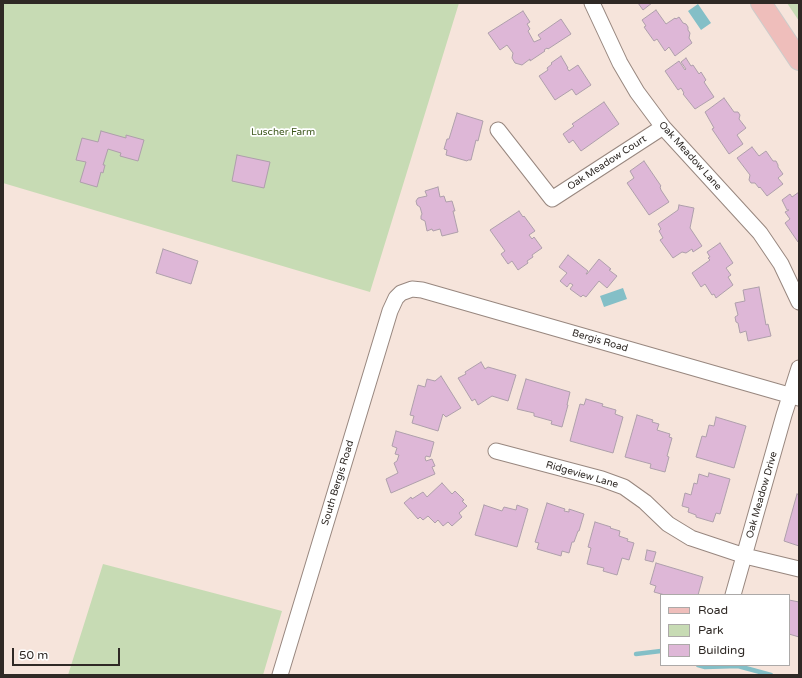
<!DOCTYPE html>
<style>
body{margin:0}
#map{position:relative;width:802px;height:678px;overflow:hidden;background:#f6e4db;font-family:"Varela Round",sans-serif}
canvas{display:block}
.frame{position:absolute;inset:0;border:4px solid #2f2925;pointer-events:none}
.legend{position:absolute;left:660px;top:594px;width:130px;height:72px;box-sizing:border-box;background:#fff;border:1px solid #aca9a8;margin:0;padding:5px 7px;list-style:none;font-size:12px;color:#2f2925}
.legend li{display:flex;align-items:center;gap:8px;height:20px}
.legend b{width:20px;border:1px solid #aca9a8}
.scale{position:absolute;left:12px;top:648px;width:108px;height:18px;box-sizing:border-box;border:2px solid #2f2925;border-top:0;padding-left:5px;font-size:12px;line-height:14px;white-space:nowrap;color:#2f2925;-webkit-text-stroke:3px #fff;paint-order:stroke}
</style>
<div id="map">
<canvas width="802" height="678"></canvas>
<div class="frame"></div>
<ul class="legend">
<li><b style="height:5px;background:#efbebb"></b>Road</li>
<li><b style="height:11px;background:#c7dbb4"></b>Park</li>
<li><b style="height:11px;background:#deb7d7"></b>Building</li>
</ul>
<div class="scale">50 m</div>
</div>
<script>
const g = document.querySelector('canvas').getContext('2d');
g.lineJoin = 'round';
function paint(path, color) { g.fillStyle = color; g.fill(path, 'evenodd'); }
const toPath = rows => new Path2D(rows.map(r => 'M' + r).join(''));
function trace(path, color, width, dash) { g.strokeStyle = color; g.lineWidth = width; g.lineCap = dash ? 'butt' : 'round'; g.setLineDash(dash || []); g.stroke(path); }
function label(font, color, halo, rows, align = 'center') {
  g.font = font + ' "Varela Round",sans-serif'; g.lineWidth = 3.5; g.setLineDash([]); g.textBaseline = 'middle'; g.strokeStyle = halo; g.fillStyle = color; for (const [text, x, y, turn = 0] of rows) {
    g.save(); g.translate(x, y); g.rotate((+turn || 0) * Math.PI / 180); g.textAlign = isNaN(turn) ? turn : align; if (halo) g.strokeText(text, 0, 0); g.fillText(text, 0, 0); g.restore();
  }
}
paint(toPath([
 [3,3,459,3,370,292,3,183],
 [787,3,799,3,799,21],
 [103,564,282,611,263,675,68,675]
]), '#c7dbb4');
paint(toPath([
 [698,4,711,23,701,30,688,11],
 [623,288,627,299,604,307,600,296]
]), '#84bfc7');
trace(toPath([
 [636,654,661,651],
 [698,665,705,667,738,666,771,675]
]), '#84bfc7', 4.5);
const building = toPath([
 [638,3,652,3,643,10,638,3],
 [656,10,666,24,675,18,676,19,679,17,683,23,686,24,688,27,688,30,690,33,689,38,692,43,675,56,669,47,665,51,657,39,654,41,644,27,646,26,642,20,656,10],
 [523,11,530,22,527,24,530,29,528,31,534,42,541,39,538,35,561,19,571,34,548,49,547,48,544,50,545,51,530,61,530,59,522,65,515,63,512,58,513,53,507,45,500,50,488,33,523,11],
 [561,56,568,68,567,68,569,71,578,65,591,85,576,95,572,89,555,100,539,76,548,70,547,68,552,64,551,63,561,56],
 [686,58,691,66,693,65,699,74,701,72,706,80,704,82,714,97,695,109,683,94,684,93,681,88,678,90,665,71,679,61,685,70,686,69,681,62,686,58],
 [724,98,734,112,738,112,740,115,739,119,746,128,737,135,743,144,729,154,712,129,714,128,705,112,724,98],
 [604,102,619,124,581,151,573,140,569,143,563,134,574,126,572,124,604,102],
 [457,113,483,121,478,141,476,140,471,160,468,160,467,161,446,155,447,150,444,149,447,139,449,139,457,113],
 [101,131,126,138,126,135,144,140,138,161,120,156,121,153,108,149,103,165,105,165,103,173,101,172,97,187,80,182,86,162,76,160,82,138,98,142,101,131],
 [752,147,759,156,766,151,773,161,776,161,778,165,778,167,783,174,778,178,783,184,767,196,760,187,759,188,755,183,751,183,749,180,750,175,737,158,752,147],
 [237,155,270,162,264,188,232,181,237,155],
 [644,161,661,186,660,187,661,190,669,202,649,215,627,183,634,178,630,171,644,161],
 [438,187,440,197,444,196,446,202,452,201,455,211,453,211,458,232,442,236,440,229,433,231,432,229,427,231,425,221,421,219,421,216,422,214,420,207,417,205,416,201,418,198,427,196,425,191,438,187],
 [799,192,799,241,798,242,785,223,790,219,785,212,789,210,787,210,782,200,790,194,792,197,799,192],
 [679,205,694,208,690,228,702,246,693,252,692,249,686,253,682,252,673,258,660,240,663,238,659,231,661,229,658,224,678,210,679,205],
 [519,211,523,217,524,216,535,231,529,235,532,239,534,237,542,248,532,255,533,257,527,261,528,263,518,270,512,261,508,264,501,254,505,251,490,230,519,211],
 [720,243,733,263,726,268,731,275,728,277,733,285,716,298,714,294,712,295,705,284,701,287,692,273,710,260,708,258,710,257,707,252,720,243],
 [163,249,198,261,191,284,156,273,163,249],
 [568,255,588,271,586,274,587,274,599,259,611,269,609,270,617,276,607,288,599,281,586,297,583,295,581,297,570,289,573,285,570,283,567,287,560,281,567,273,559,267,568,255],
 [759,287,766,325,768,324,771,336,748,341,746,331,740,333,738,323,736,322,735,317,738,315,735,303,745,301,743,290,759,287],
 [481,362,485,369,488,367,516,375,508,401,492,396,478,405,475,399,472,401,458,378,466,374,465,372,481,362],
 [441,376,461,408,446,417,443,414,438,431,412,423,414,416,410,415,418,385,425,387,427,379,435,381,441,376],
 [526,379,570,392,567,405,568,405,562,427,551,424,552,421,534,416,534,413,517,409,526,379],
 [586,399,603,404,602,406,616,410,615,414,623,417,613,453,570,441,580,404,584,405,586,399],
 [637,415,653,420,652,422,659,424,657,430,670,434,669,437,672,438,667,456,669,457,665,472,650,468,651,464,625,457,637,415],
 [716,417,746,426,734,468,696,457,702,436,706,437,709,425,714,426,716,417],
 [396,431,434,442,430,457,426,456,425,458,426,461,432,459,435,466,432,467,435,474,391,493,386,479,398,473,394,463,397,461,399,455,395,454,397,448,392,446,396,431],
 [709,473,730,479,720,514,716,513,713,522,696,517,696,515,688,512,689,508,682,506,685,493,691,495,694,483,697,484,699,474,708,477,709,473],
 [442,483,452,494,455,491,464,500,462,501,467,506,459,513,462,517,452,526,448,522,443,526,438,520,435,523,428,516,423,520,420,517,418,519,404,503,411,497,412,499,423,492,427,497,442,483],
 [797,494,799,495,799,546,784,541,797,494],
 [547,503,565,509,564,511,569,512,569,509,584,514,579,531,578,531,574,542,572,542,569,553,562,551,561,556,537,549,539,543,535,542,547,503],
 [484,505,502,511,504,507,516,510,517,505,528,509,517,547,475,535,484,505],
 [595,522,611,527,610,528,620,531,619,536,628,539,627,541,634,543,629,560,622,558,617,575,603,571,604,568,587,564,591,548,588,547,595,522],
 [647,550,656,552,653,562,645,560,647,550],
 [656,563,703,577,698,595,665,595,654,592,656,586,650,584,656,563],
 [789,600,799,602,799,637,789,634,789,600]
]);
paint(building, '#deb7d7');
trace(building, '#ae9fab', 1);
const minor = toPath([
 [592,3,620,63,637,92,663,127,760,233,781,264,799,302],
 [498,130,552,199,663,127],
 [496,451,602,479,624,487,645,502,668,524,691,538,745,556,799,569],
 [733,595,784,415,799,368],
 [280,675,390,311,396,298,401,293,412,289,422,290,799,398]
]);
const major = toPath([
 [761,3,799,60]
]);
trace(minor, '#98877f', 17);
trace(major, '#cdcccb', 22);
trace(minor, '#fff', 15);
trace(major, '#efbebb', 20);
label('10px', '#3b561a', '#fff', [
 ["Luscher Farm",283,132]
]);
label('10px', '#2f2925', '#fff', [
 ["Oak Meadow Lane",690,156,48],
 ["Oak Meadow Court",607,163,-33],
 ["Bergis Road",600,341,16],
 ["Ridgeview Lane",582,475,16],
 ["South Bergis Road",338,483,-73],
 ["Oak Meadow Drive",762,495,-74]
]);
</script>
